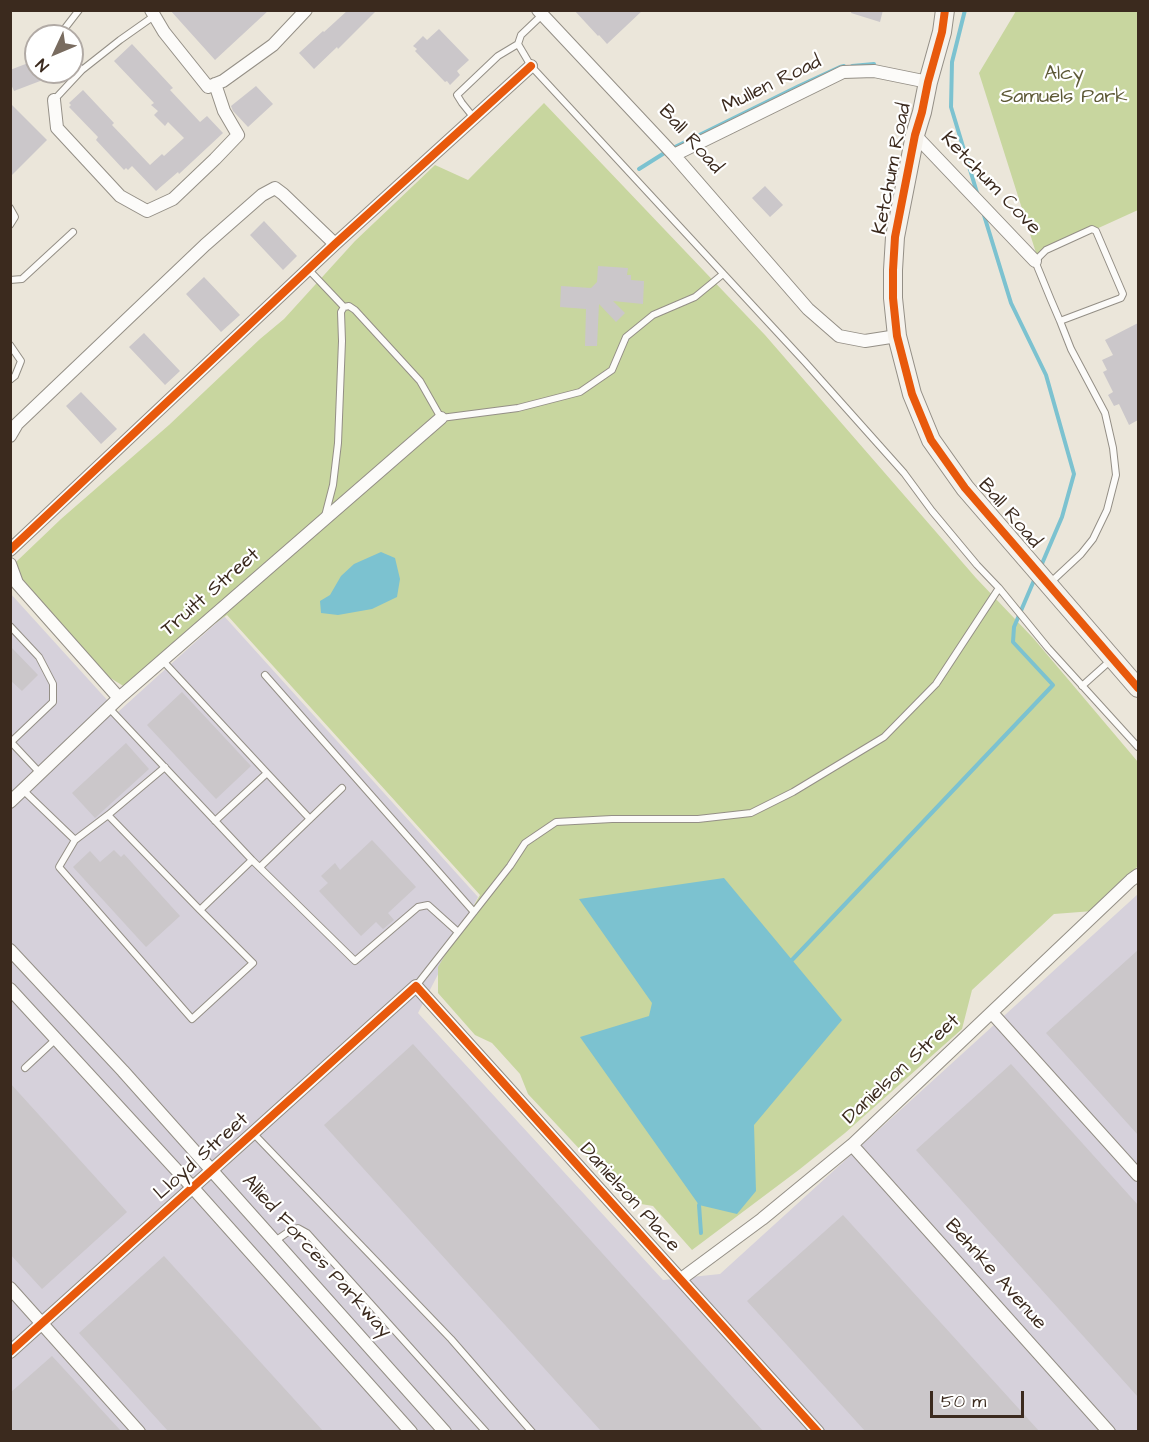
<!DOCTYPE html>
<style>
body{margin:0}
#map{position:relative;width:1149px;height:1442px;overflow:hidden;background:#ebe6da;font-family:"Architects Daughter",sans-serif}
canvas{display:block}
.frame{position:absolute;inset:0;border:12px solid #3b2a1e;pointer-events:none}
.north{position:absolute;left:24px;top:24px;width:60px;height:60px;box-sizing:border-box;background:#fff;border:2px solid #b1aaa5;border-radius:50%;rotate:226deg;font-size:16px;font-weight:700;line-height:24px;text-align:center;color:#3b2a1e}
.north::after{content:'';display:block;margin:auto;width:21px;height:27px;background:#796c60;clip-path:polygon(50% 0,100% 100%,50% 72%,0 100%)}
.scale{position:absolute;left:930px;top:1391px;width:94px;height:27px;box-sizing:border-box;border:3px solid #3b2a1e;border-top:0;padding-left:8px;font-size:18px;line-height:21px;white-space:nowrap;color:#3b2a1e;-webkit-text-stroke:4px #fff;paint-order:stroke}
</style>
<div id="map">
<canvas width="1149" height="1442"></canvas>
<div class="frame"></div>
<div class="north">N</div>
<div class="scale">50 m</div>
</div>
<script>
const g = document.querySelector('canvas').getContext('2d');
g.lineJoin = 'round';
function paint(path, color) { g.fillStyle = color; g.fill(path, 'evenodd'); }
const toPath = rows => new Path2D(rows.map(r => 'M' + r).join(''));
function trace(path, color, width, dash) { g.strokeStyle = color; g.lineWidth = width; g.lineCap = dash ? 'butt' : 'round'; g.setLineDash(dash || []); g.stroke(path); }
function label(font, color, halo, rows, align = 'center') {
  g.font = font + ' "Architects Daughter",sans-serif'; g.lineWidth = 4.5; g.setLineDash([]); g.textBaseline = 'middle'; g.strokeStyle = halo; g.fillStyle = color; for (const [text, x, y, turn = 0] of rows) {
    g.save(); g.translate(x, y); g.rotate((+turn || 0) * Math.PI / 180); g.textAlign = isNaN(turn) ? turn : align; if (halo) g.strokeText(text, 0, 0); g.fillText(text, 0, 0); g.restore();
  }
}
paint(toPath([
 [10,593,118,712,224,616,478,897,418,1013,663,1280,720,1274,1138,894,1138,1431,11,1431]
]), '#d6d1db');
paint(toPath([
 [1016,11,1138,11,1138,210,1037,256,979,73],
 [544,103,765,335,976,578,1034,639,1138,762,1138,866,1093,911,1054,914,972,990,962,1029,845,1133,800,1169,692,1250,653,1206,629,1202,528,1094,520,1074,492,1043,475,1035,438,993,438,967,480,895,227,615,125,687,107,676,22,581,16,562,61,519,169,425,260,339,284,319,355,241,435,165,468,180]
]), '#c8d69f');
paint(toPath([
 [381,552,395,558,400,579,397,597,372,609,338,615,321,613,320,601,330,595,341,576,354,564],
 [724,878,842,1020,754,1125,756,1191,737,1214,699,1205,580,1037,649,1016,652,1003,579,899]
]), '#7cc2d0');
trace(toPath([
 [965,10,952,62,951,107,978,196],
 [852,66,874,64],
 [673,148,799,86,840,67,844,66],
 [639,169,666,152],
 [983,212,1011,303,1046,375,1074,474,1062,517,1041,566],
 [792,960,1053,685,1013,642,1014,627,1035,578],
 [699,1205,701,1233]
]), '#7cc2d0', 4);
paint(toPath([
 [170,10,269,10,215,60],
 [348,10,377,10,338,49,337,47,314,69,299,53,323,31,324,32],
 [574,10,643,10,607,44,599,35,598,36],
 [852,10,883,10,880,22,851,13],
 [439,29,469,60,457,71,460,75,450,85,447,81,445,82,415,51,417,49,413,46,423,36,427,40],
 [132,44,173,88,170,90,200,122,207,116,223,133,179,174,178,172,156,191,132,166,128,170,126,168,124,170,96,140,98,137,69,107,71,105,69,103,83,90,114,123,112,125,150,165,162,154,164,156,184,138,168,122,165,126,154,115,158,111,151,105,154,103,114,61],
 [36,60,36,72,61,73,14,91,10,82,10,70],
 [256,86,273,104,248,127,233,111,231,106],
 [10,103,47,140,10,177],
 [765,186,783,205,770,217,752,198],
 [264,221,297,256,283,270,250,235],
 [598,266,628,268,627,275,631,275,631,280,644,281,643,304,613,301,625,313,616,322,599,304,597,346,585,346,586,309,560,307,561,286,591,288,597,282],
 [204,277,240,315,221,332,186,294],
 [1138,323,1138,420,1129,425,1119,404,1114,406,1108,395,1113,392,1103,372,1107,370,1102,360,1113,355,1105,340],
 [144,333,180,371,165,385,129,347],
 [81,392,117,429,101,444,66,406],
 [10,646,38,675,22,691,10,680],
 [182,692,251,766,216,799,147,725],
 [126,743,149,769,95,818,72,793],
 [372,840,416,887,388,913,394,920,383,929,376,922,361,936,319,891,328,883,321,876,335,863,340,870],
 [114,850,121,857,124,854,180,916,146,947,73,867,90,851,100,862],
 [1138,950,1138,1135,1046,1033],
 [413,1044,763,1431,601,1431,324,1125],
 [1011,1064,1138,1205,1138,1397,916,1150],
 [10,1083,127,1212,42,1289,10,1254],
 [843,1215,1039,1431,865,1431,747,1301],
 [164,1256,323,1431,168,1431,79,1333],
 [52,1356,121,1431,10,1431,10,1393]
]), '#cbc7ca');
const service = toPath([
 [62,36,62,32,79,10],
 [72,59,82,70],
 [54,100,82,70,120,40,154,16],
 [474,118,462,103,457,95,498,56,518,44],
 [10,208,15,217,10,225],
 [308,269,344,307],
 [10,280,22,279,73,232],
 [10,345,21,361,15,376,10,380],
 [325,516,333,485,338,443,342,341,341,312,344,307,349,306,355,310,420,381,441,418,518,408,580,392,612,370,626,337,653,315,695,297,723,274],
 [1051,582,1081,554,1093,539,1107,510,1116,475,1113,448,1105,413,1071,349,1060,321,1051,300,1035,261,1046,250,1092,229,1096,231,1123,294,1121,298,1060,321],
 [999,588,1048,648,1138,747],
 [10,626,39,657,53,684,53,702,11,742],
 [163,661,267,773,215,821],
 [265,675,474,912],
 [1082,686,1111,660],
 [10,741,40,773],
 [267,773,310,819],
 [23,790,75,840,59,867,192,1019,253,963,200,910,252,860,109,708],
 [108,815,200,910],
 [75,840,108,815,165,767],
 [252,860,355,961,418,907,428,905,458,932],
 [260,867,342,788],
 [416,986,510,866,525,843,556,822,612,819,698,819,751,813,793,792,884,737,936,684,999,588,977,565,932,511,904,473,804,361,531,66,518,44,521,35,542,15],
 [25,1068,56,1039],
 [253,1133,451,1339,532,1432],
 [275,1241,288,1232,298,1228,307,1233,486,1432]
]);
const minor = toPath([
 [151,10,164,32,208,87,223,81,273,45,306,10],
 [538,10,674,155,808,309,839,336,865,341,897,336],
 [54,100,57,128,120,196,147,211,173,199,215,159,238,135,224,111,215,84],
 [915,135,1035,261],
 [674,155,843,72,874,71,928,82],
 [10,436,17,424,205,245,262,195,275,188,283,194,335,244],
 [10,550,335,244,531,66],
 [10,564,17,583,119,698],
 [10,802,119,698,441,418],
 [10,950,123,1071,445,1432],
 [10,989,193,1188,411,1432],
 [992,1013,1138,1175],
 [852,1145,1109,1432],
 [681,1279,762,1219,852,1145,1131,880,1138,875],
 [10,1288,139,1432],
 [10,1352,416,986,818,1432]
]);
const secondary = toPath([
 [945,10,942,32,928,82,922,112,915,135,895,237,893,270,893,298,897,336,912,394,931,440,965,488,1138,688]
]);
trace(service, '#948f86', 8);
trace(minor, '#948f86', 14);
trace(secondary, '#948f86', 20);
trace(service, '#fcfbf9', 6);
trace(minor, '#fcfbf9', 12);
trace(secondary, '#f5f2ec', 18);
trace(toPath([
 [945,10,942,32,928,82,922,112,915,135,895,237,893,270,893,298,897,336,912,394,931,440,965,488,1138,688],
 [10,550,335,244,531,66],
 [10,1352,416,986,818,1432]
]), '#e8590c', 8);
label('20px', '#5d5936', '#fff', [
 ["Alcy",1064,75],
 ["Samuels Park",1064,98]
]);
label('20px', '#3b2a1e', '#fff', [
 ["Mullen Road",772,85,-26],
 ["Ball Road",690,140,48],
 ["Ketchum Road",893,169,-79],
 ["Ketchum Cove",990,184,46],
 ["Ball Road",1009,514,49],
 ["Truitt Street",211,593,-41],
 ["Danielson Street",902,1070,-43],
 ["Lloyd Street",202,1157,-42],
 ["Danielson Place",629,1198,48],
 ["Allied Forces Parkway",316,1257,48],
 ["Behnke Avenue",995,1275,48]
]);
</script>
